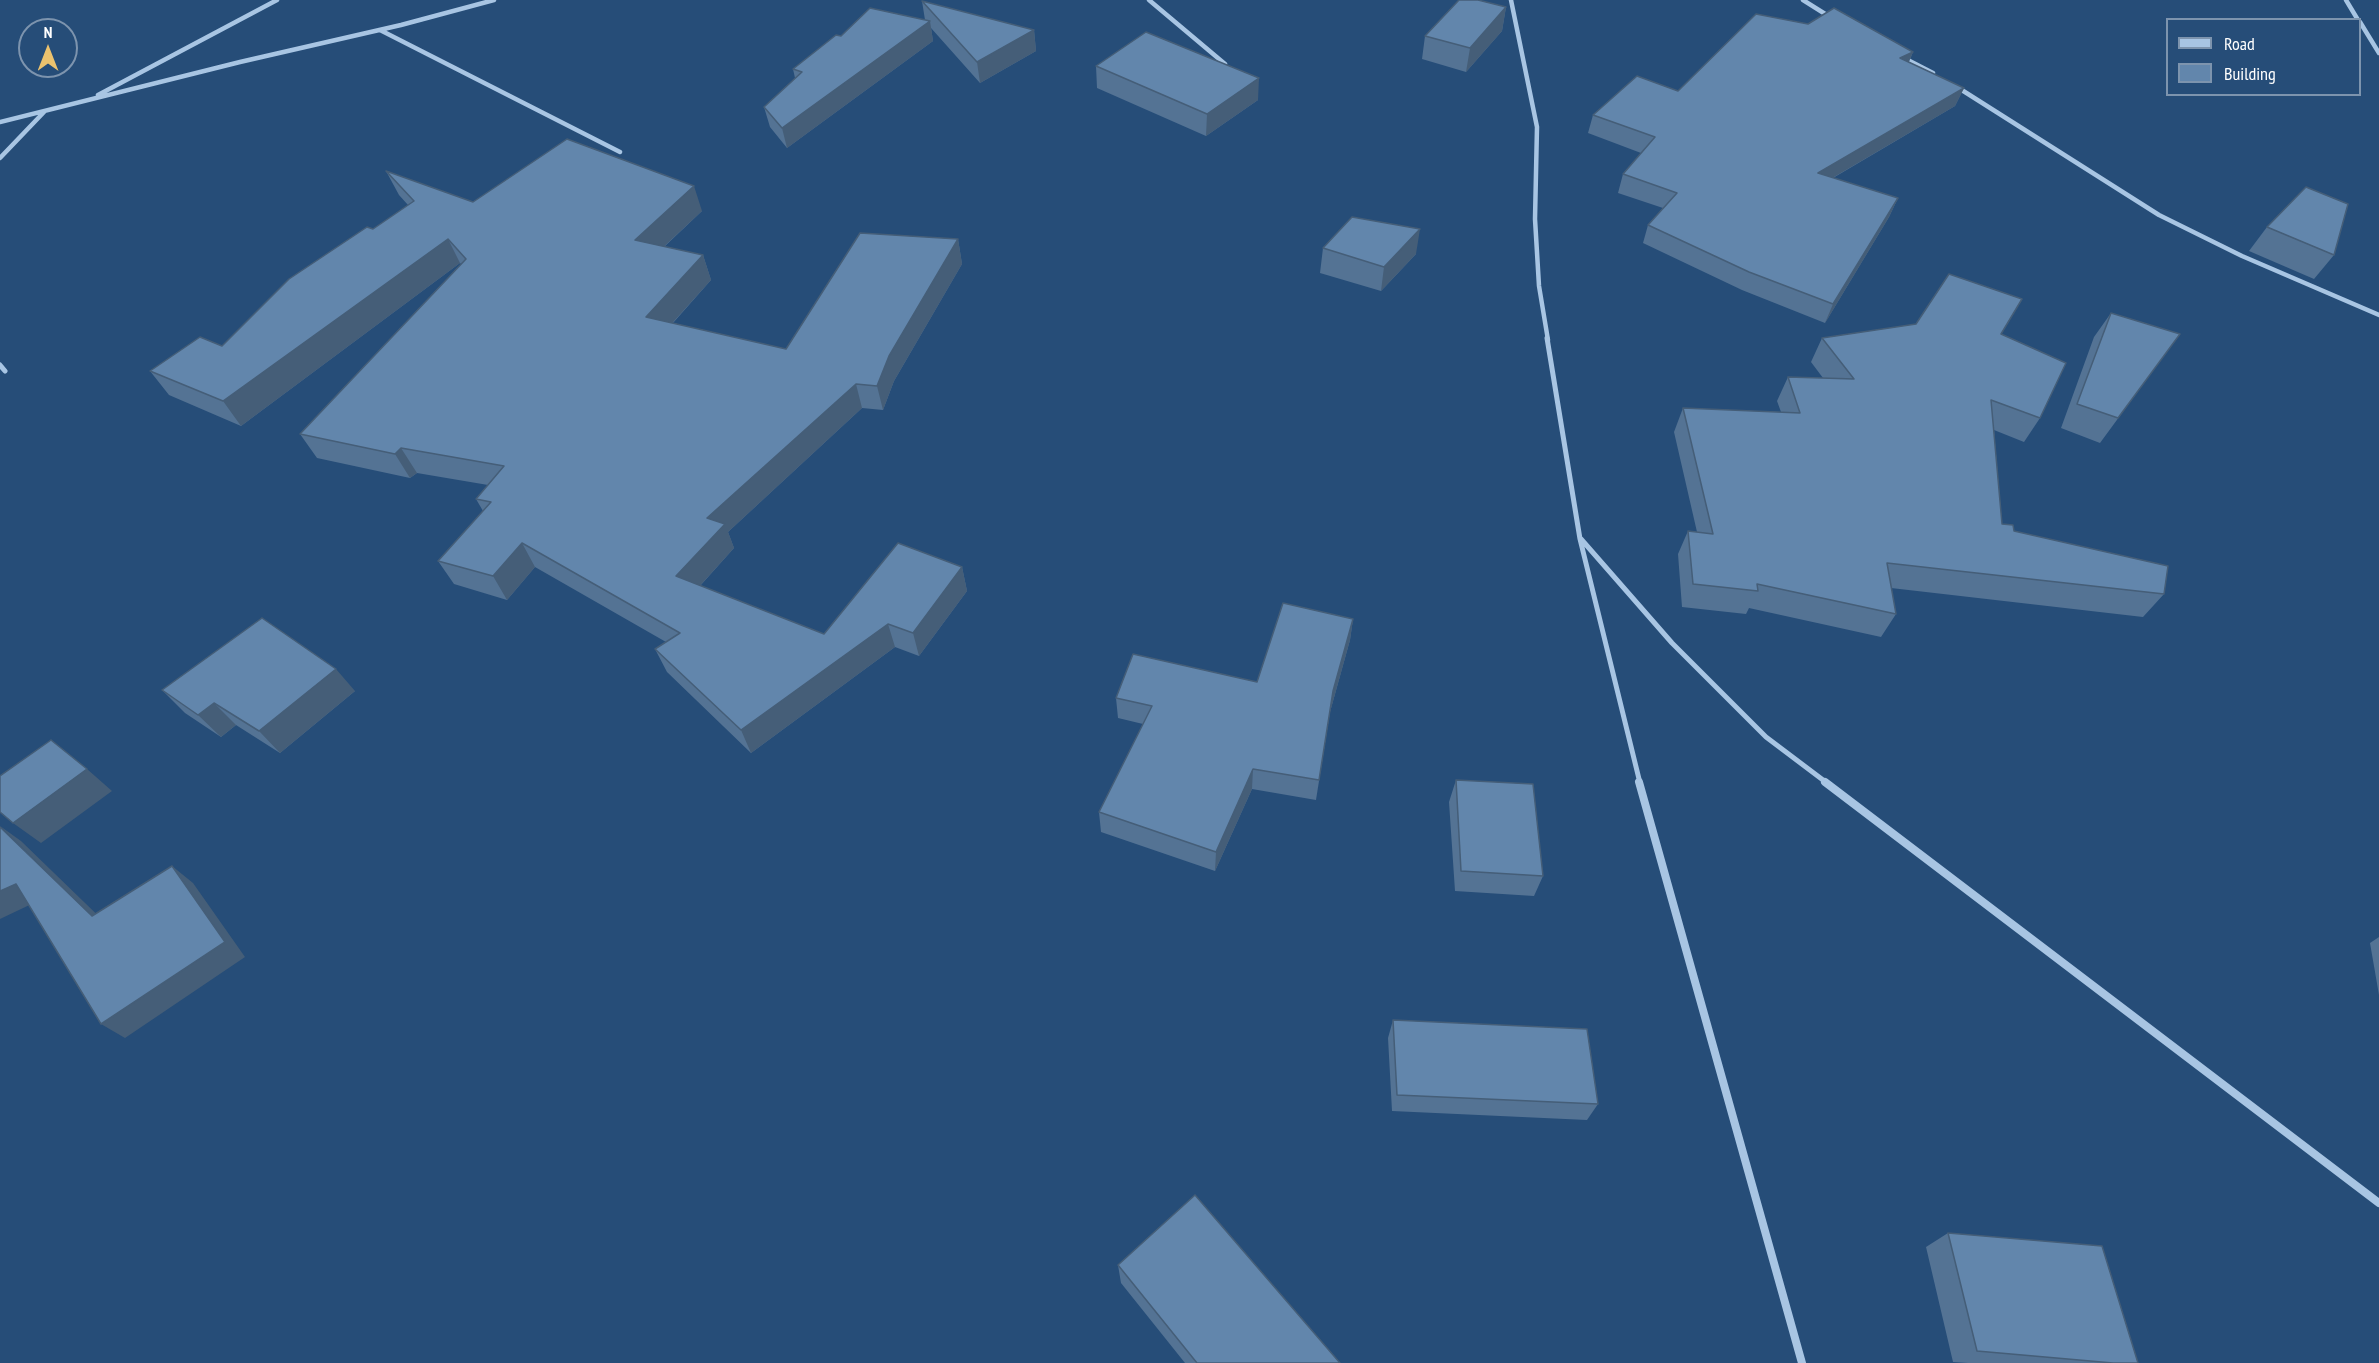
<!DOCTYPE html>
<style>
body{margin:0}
#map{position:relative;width:2379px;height:1363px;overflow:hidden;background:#264d78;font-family:"PT Sans Narrow",sans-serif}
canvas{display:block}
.legend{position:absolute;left:2166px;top:18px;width:195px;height:78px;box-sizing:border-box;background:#264d78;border:2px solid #7d94ae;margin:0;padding:8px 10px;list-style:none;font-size:18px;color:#fff}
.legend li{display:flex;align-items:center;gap:12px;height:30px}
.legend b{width:30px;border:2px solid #7d94ae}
.north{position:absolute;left:18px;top:18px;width:60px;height:60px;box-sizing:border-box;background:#264d78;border:2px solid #7d94ae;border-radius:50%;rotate:0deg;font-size:16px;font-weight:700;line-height:24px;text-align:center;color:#fff}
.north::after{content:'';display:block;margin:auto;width:21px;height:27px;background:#ebc26e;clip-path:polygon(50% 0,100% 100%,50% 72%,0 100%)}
</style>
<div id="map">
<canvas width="2379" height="1363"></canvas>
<ul class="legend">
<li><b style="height:8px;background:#a8c5e3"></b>Road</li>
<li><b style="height:16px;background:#6286ac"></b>Building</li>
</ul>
<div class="north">N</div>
</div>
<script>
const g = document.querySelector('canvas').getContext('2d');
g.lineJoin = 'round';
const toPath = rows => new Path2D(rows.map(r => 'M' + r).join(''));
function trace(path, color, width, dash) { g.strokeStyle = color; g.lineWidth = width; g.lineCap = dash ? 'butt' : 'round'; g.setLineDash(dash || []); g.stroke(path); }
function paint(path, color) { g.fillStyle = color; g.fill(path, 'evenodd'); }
trace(toPath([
 [1149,0,1225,64],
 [1511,0,1537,127,1535,219,1539,286,1548,340],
 [1803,0,1830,17],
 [2346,0,2358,20],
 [2360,22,2379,53],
 [380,30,620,152],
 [1902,57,1933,73],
 [1957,87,2159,215,2242,256,2379,315],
 [98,95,277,0],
 [0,122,240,62,401,25,494,0],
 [0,158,44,112]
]), '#a8c5e3', 4.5);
trace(toPath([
 [1547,338,1580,539,1640,783],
 [0,365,5,371],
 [1581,539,1672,643,1766,737,1827,783]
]), '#a8c5e3', 5);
trace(toPath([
 [1639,782,1802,1363],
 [1825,782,2379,1203]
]), '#a8c5e3', 8);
paint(toPath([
 [922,1,1034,30,1036,51,980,83,931,28,933,41,787,148,770,127,764,107,795,78,793,69,841,36,925,20],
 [1506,7,1502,31,1466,72,1422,59,1425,36],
 [1913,52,1909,62,1964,88,1955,106,1833,178,1898,198,1889,217,1825,323,1742,290,1643,243,1648,225,1663,208,1618,193,1623,174,1641,153,1588,133,1593,115,1678,91],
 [1096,66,1258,100,1206,136,1097,88],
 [386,171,473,202,702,211,664,247,703,255,711,280,673,323,786,349,958,239,962,264,894,381,883,410,862,408,728,532,734,548,700,586,824,634,962,567,967,591,919,656,895,647,751,753,667,672,655,649,666,642,535,567,507,600,454,584,438,561,483,511,476,499,488,485,417,473,410,478,317,458,300,434,461,264,460,263,241,426,169,395,150,371,222,346,373,229,408,205,399,195],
 [2267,227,2334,255,2314,279,2249,251],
 [1323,248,1416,254,1381,291,1320,273],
 [2111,313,2180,334,2100,443,2061,428,2094,337],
 [2001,334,2040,418,2024,442,1994,430,2002,524,2014,531,2164,594,2143,617,1891,588,1896,614,1881,637,1749,608,1746,614,1682,607,1678,554,1688,531,1697,532,1674,432,1683,408,1781,412,1777,401,1788,377,1823,378,1811,362,1822,338],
 [1353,619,1350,640,1330,712,1316,800,1252,789,1215,871,1101,832,1099,812,1143,724,1118,718,1116,698,1257,682],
 [162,690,355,691,280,753,236,725,221,737,185,713],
 [1456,780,1543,876,1534,896,1455,891,1449,802],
 [2379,937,2379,995,2370,943],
 [1393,1020,1598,1104,1587,1120,1392,1111,1388,1038],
 [1948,1233,2138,1363,1968,1363,1953,1362,1926,1247],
 [1118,1265,1340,1363,1185,1363,1121,1283]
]), '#547394');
paint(toPath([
 [1506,7,1502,31,1466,72,1470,48],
 [930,21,933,41,787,148,782,128],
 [1034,30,1036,51,980,83,977,62],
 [1913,52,1905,70,1900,58],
 [1259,78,1258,100,1206,136,1207,114],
 [1964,88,1955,106,1810,191,1818,173],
 [694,186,702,211,644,265,635,240],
 [1898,198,1889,217,1825,323,1833,304],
 [1420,229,1416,254,1381,291,1384,267],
 [448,239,460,263,241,426,223,401],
 [958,239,962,264,894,381,883,410,877,386,889,356],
 [703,255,711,280,656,341,646,317],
 [856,384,862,408,728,532,734,548,687,600,676,576,707,518],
 [401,448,417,473,410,478,395,454],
 [522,543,535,567,507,600,493,576],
 [962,567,967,591,919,656,913,633],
 [1353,619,1350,640,1330,712,1316,800,1333,691],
 [888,624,895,647,751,753,741,730],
 [336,669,355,691,280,753,259,731],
 [214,703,236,725,221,737,198,715],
 [87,769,112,791,41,843,13,823],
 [1253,769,1252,789,1215,871,1216,852],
 [0,826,21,841,115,932,92,916],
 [172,866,193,883,245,957,125,1038,101,1024],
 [16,884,40,900,0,919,0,891]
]), '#455e78');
const building = toPath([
 [1459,0,1478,0,1506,7,1470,48,1425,36,1459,0],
 [922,1,1034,30,977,62,922,1],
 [870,8,930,21,782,128,764,107,802,72,793,69,836,35,841,36,870,8],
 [1834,8,1913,52,1900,58,1964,88,1818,173,1898,198,1833,304,1749,272,1648,225,1677,193,1623,174,1655,137,1593,115,1637,76,1678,91,1756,14,1808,24,1834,8],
 [1146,32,1259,78,1207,114,1096,66,1146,32],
 [567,139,694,186,635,240,703,255,646,317,786,349,860,233,958,239,889,356,877,386,856,384,707,518,725,524,676,576,824,634,898,543,962,567,913,633,888,624,741,730,655,649,680,633,522,543,493,576,438,561,491,502,476,499,504,466,401,448,395,454,300,434,466,259,448,239,223,401,150,371,200,337,222,346,289,279,367,227,373,229,414,201,386,171,473,202,567,139],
 [2306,187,2348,204,2334,255,2267,227,2306,187],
 [1352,217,1420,229,1384,267,1323,248,1352,217],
 [1949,274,2022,299,2001,334,2066,363,2040,418,1991,400,2002,524,2013,525,2014,531,2168,566,2164,594,1887,563,1896,614,1757,584,1758,591,1693,584,1688,531,1713,534,1683,408,1800,413,1788,377,1854,379,1822,338,1916,324,1949,274],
 [2111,313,2180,334,2118,418,2077,404,2111,313],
 [1283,603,1353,619,1333,691,1319,780,1253,769,1216,852,1099,812,1152,706,1116,698,1133,654,1257,682,1283,603],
 [262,618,336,669,259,731,214,703,198,715,162,690,262,618],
 [51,740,87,769,13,823,0,812,0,776,51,740],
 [1456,780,1533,784,1543,876,1461,871,1456,780],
 [0,827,92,916,172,866,225,942,101,1024,16,884,0,891,0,827],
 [1393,1020,1587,1029,1598,1104,1397,1095,1393,1020],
 [1195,1195,1340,1363,1197,1363,1118,1265,1195,1195],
 [1948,1233,2102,1246,2138,1363,2113,1363,1977,1351,1948,1233]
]);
paint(building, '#6286ac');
trace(building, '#455e78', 1.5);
</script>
